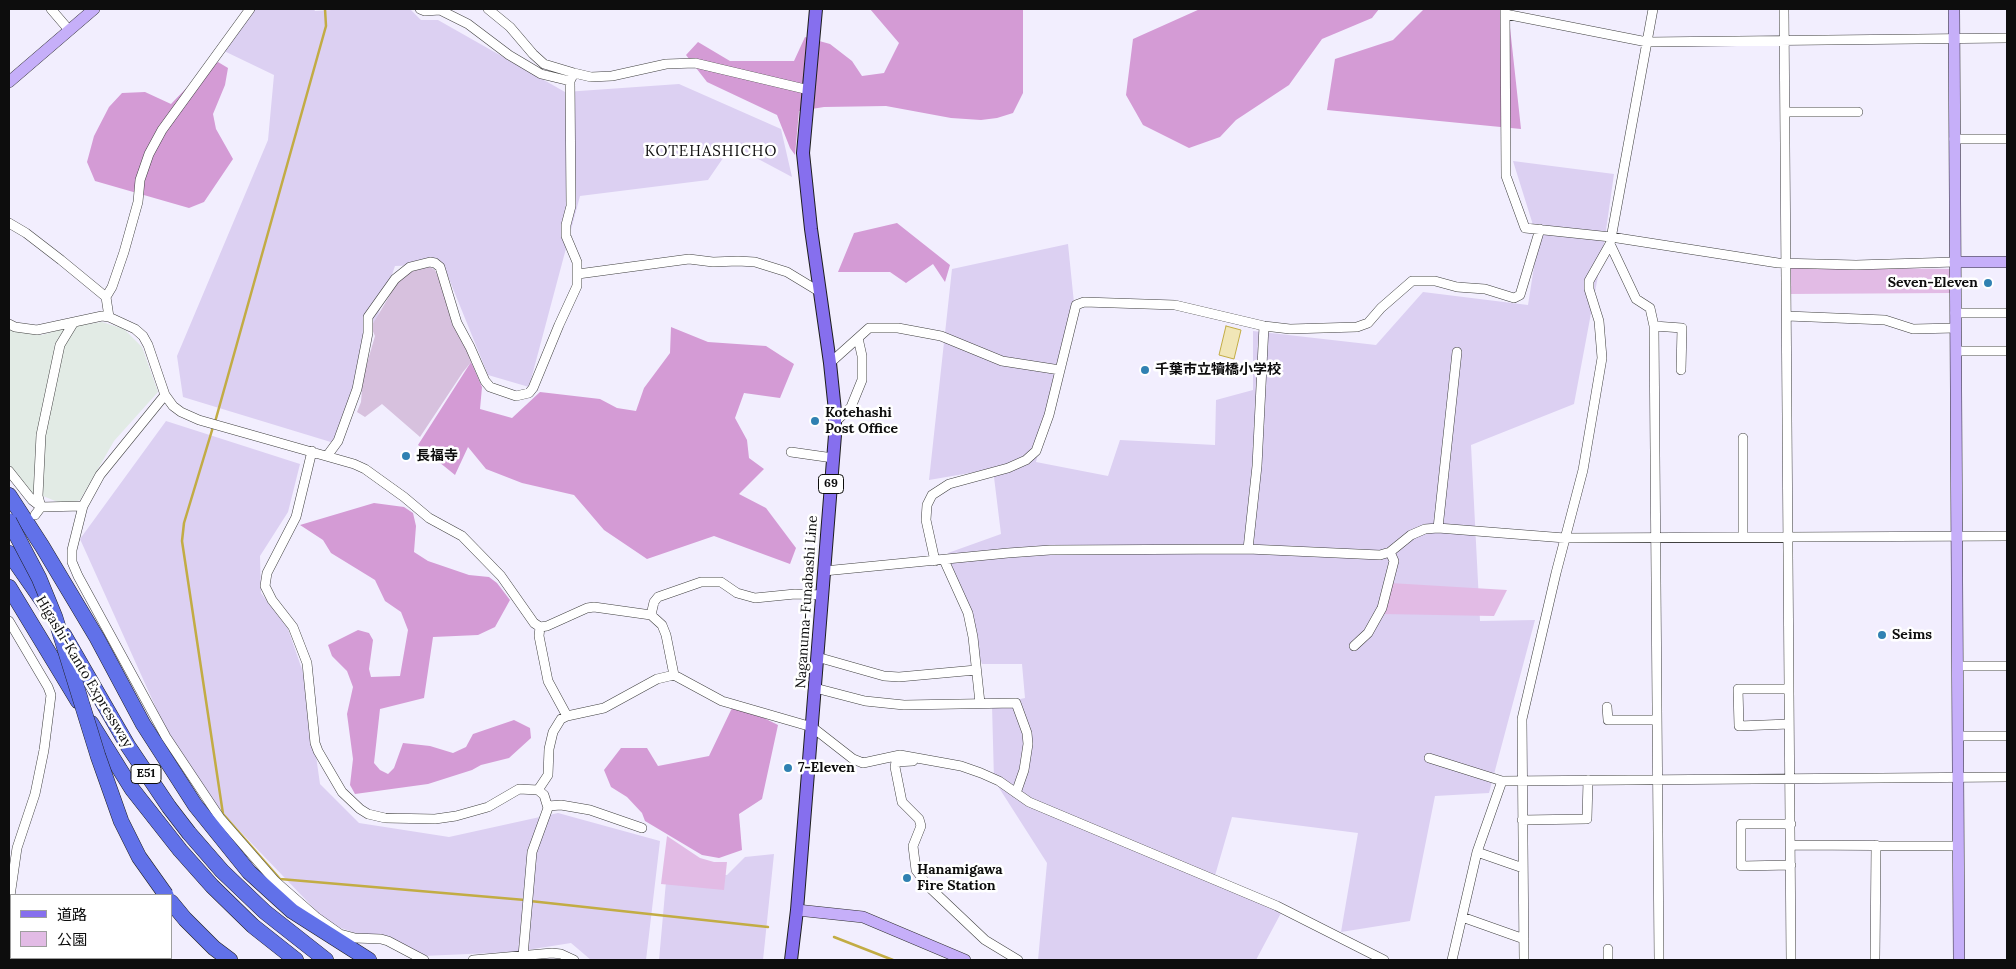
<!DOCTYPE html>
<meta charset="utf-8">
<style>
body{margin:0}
#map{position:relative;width:2016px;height:969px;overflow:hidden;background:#f2eefe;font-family:Lora,"Noto Sans JP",serif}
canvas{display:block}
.frame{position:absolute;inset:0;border:10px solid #0d0d0d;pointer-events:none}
.legend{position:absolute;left:10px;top:894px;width:162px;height:65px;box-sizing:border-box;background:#fff;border:1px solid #9e9e9e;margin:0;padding:6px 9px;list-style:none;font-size:15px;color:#0d0d0d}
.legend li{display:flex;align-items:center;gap:10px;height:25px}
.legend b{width:25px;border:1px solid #9e9e9e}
</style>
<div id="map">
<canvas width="2016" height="969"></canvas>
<div class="frame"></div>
<ul class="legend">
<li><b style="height:6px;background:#866fee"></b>道路</li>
<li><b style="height:14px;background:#e2bbe5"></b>公園</li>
</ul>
</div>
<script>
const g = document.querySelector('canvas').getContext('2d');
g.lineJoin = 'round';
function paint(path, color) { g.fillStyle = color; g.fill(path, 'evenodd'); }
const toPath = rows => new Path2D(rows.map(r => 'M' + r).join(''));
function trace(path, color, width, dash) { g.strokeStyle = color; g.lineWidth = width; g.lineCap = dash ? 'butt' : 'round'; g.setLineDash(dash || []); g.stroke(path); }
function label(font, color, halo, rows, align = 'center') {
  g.font = font + ' Lora,"Noto Sans JP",serif'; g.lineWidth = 5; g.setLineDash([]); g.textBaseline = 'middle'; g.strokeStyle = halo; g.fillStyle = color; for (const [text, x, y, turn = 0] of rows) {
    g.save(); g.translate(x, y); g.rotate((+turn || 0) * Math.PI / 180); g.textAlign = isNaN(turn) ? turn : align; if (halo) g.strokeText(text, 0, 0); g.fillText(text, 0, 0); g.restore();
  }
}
paint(toPath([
 [102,322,124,329,142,347,158,392,114,441,80,500,65,505,43,496,44,438,63,347,75,326],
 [9,328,16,331,42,335,65,328,55,344,34,495,9,464]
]), '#e2ebe5');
paint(toPath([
 [252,9,314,9,315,11,348,9,410,9,421,20,438,20,565,92,679,84,781,129,792,177,732,145,708,180,580,196,529,387,488,375,443,264,395,266,334,443,183,397,177,356,268,140,274,75,222,50],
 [1513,161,1614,174,1604,244,1574,404,1471,445,1480,621,1535,620,1489,793,1435,796,1410,921,1341,932,1358,833,1232,817,1214,879,1281,913,1256,960,1038,960,1047,863,994,780,992,705,1025,698,1022,664,982,664,948,553,1001,534,993,469,929,480,952,269,1068,244,1074,303,1036,462,1108,476,1120,440,1215,445,1216,400,1253,390,1253,331,1376,345,1423,292,1528,305,1538,241],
 [166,421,300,464,288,512,260,556,261,593,288,629,305,678,320,784,359,823,449,837,558,813,660,841,646,960,591,960,571,943,514,952,423,956,329,924,210,800,170,739,80,539],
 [669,848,703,873,727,875,745,857,774,854,763,960,659,960]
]), '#dcd0f2');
paint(toPath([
 [1791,267,1951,269,1951,293,1789,294,1788,271],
 [1390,583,1507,590,1494,616,1381,614],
 [667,836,700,858,714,862,727,862,724,890,661,884]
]), '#e2bbe5');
paint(toPath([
 [870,9,1023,9,1023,93,1013,113,997,118,981,120,951,118,886,106,824,107,799,111,795,155,790,148,777,115,707,82,686,55,698,42,730,61,794,61,805,37,830,44,852,61,862,76,884,73,899,43],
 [1200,9,1379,9,1372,18,1322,39,1289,85,1236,120,1220,137,1189,148,1143,125,1126,95,1133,39],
 [1424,9,1508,9,1521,129,1327,110,1335,59,1393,40],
 [218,62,228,68,225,85,213,114,216,129,233,159,204,202,189,208,95,181,87,162,94,136,109,107,122,93,145,92,171,104,197,77],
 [897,223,950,265,945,282,933,264,906,283,890,272,838,272,854,233],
 [671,327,708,342,766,346,794,364,780,398,744,393,735,418,747,440,749,458,764,469,739,494,766,508,796,548,790,564,714,536,647,559,604,530,574,495,522,483,486,469,468,447,455,475,418,445,471,362,482,387,480,409,512,418,540,392,600,399,617,408,636,411,644,388,670,353],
 [374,503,404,507,413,513,416,526,414,552,428,561,469,575,489,577,497,583,510,600,495,627,478,635,433,637,424,698,380,709,374,763,380,770,388,774,394,768,403,743,430,746,453,753,466,747,473,734,514,720,530,728,531,738,509,758,481,765,472,770,428,784,355,794,350,785,353,759,347,714,353,687,347,671,332,656,328,645,358,630,369,633,373,640,369,669,371,677,400,676,408,630,401,612,385,601,375,580,331,553,323,540,300,525],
 [732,708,764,718,778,725,762,799,739,814,742,850,719,858,702,855,645,821,642,813,627,797,611,787,604,770,621,748,647,748,658,766,709,756]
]), '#d49bd5');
paint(toPath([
 [430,267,435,270,440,281,472,361,463,372,420,437,382,404,365,417,357,412,361,402,363,377,375,336,371,327,400,278,414,269]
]), '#d7c1de');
const water = toPath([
 [1226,326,1241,330,1234,359,1219,355,1226,326]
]);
paint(water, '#f1e6b7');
trace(water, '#c2ac44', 1);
trace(toPath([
 [215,422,326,26,325,9],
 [213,427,184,523,182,541,223,814,280,879,525,900],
 [530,901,768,927],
 [834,937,893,960]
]), '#c2ac44', 2.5);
const street = toPath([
 [51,9,69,30],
 [420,9,425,11,440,10,468,24,509,55,541,74,570,81],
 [488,9,510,27,533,54,544,64,574,73,591,77,612,76,666,64,695,63,809,90],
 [1505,9,1506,176,1525,228,1611,237,1778,263,1856,265,1955,262],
 [1653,9,1610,244,1636,299,1650,308,1654,326,1659,960],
 [1784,9,1791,960],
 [1505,14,1647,42,2007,38],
 [1785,112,1858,112],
 [1954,139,2007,139],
 [9,223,26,233,61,260,106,297,109,317],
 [578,274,689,259,713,262,738,261,755,262,787,272,820,292],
 [106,297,112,287,124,252,138,202,140,180,149,154,162,130,250,9],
 [1955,313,2007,313],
 [1787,316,1885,320,1913,329,1955,328],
 [9,324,15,327,37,330,102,316,109,317,135,329,143,336,148,345,165,395,173,406,181,412,199,420,354,464,365,469,404,497,429,518,462,536,501,576,534,623,540,627,547,626,587,608,594,607,651,615,662,625,666,635,674,675,722,701,812,727,853,759,863,763,900,755,961,766,981,773,999,781,1029,802,1277,906,1384,960],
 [1654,326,1682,328,1681,370],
 [1956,351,2007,351],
 [830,363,869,328,898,328,941,336,1002,361,1060,370],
 [165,395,100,475,83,506,72,550,72,562,78,576,166,737,220,818,275,881,316,917,340,934,355,938,381,939,388,941,424,960],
 [835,422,851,407,862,380,862,356,858,338],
 [312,451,296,517,267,573,265,586,272,600,293,627,307,663,315,743,318,751,342,792,360,809,368,814,385,818,435,819,456,816,488,807,519,789,538,790,544,795,548,808,532,852,523,956],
 [791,452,833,458],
 [327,456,338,441,357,389,368,333,368,317,395,279,410,267,430,262,435,263,440,267,457,323,470,347,485,381,490,387,516,396,529,393,533,388,559,325,577,286,577,262,566,236,566,225,571,206,570,81,574,73],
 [9,471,32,500,41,507,83,506],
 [35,515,41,507,38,496,41,435,60,345,74,322],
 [1438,528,1457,352],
 [1743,537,1743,438],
 [1248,549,1257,466,1264,326],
 [944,560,968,613,973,637,980,703],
 [935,561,926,520,927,505,932,495,949,484,1008,468,1026,460,1036,451,1049,415,1076,305,1084,302,1175,305,1264,326,1290,329,1357,327,1368,323,1381,308,1412,281,1435,281,1457,287,1485,289,1514,298,1520,295,1540,229],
 [824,571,1008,553,1050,550,1248,549,1380,555,1390,552,1411,535,1425,529,1438,528,1565,538,2007,536],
 [651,615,654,602,658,597,701,582,721,582,737,593,755,598,795,594,822,595],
 [9,621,48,687,51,695,44,750,35,794,17,848,9,903],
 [540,627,539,636,548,681,567,716],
 [1354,646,1368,633,1382,608,1394,561,1390,552],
 [817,657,884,676,899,677,976,670],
 [1957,666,2007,666],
 [815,688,865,701,904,705,1016,703,1027,733,1028,744,1024,770,1016,793],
 [1789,689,1738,689,1739,726,1789,724],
 [1607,707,1608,720,1657,720],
 [1958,736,2007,736],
 [1429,758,1502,781,2007,777],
 [913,761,896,762,895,767,902,802,919,819,921,826,913,846,916,870,928,886,985,940,1018,960],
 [538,790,548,775,549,749,553,732,561,719,567,716,604,708,657,679,674,675],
 [548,806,561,805,590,810,642,828],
 [1522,820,1587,819,1588,780],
 [1791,824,1741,824,1741,866,1791,865],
 [1791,845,1958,846],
 [1477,852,1523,868],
 [1462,917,1524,939],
 [9,935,11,954],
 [473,960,552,953,561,954,574,960],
 [1452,960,1477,852,1502,781],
 [1524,960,1522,719,1556,573,1583,470,1602,358,1599,321,1589,289,1589,281,1610,244],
 [1608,960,1608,949],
 [1875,960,1876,845]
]);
const secondary = toPath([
 [1954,9,1959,960],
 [9,82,94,9],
 [1955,262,2007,262],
 [797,910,863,917,965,960]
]);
const primary = toPath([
 [791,960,797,910,835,435,835,411,830,363,811,229,803,153,816,9]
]);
const highway = toPath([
 [9,495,42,546,97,638,143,724,195,805,249,872,292,911,369,960],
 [9,553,48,609],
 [9,587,78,701],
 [64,635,128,746,169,807,189,833,222,871,265,912,326,960],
 [91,723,132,789,180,850,212,886,253,926,296,960],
 [171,902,185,919,214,948,230,960]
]);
trace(street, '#404040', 10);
trace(secondary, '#2f2f2f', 12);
trace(primary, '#1e1e1e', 14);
trace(highway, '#1e1e1e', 16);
trace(street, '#fff', 9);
trace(secondary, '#c6aff9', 11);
trace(primary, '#866fee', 12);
trace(highway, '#6171e9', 15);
const highwayBridge = toPath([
 [9,521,39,578,55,617,98,756,121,821,139,857,166,895]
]);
trace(highwayBridge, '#1e1e1e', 16, []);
trace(highwayBridge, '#6171e9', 15);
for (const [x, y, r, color] of [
 [1988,283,5,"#3081b2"],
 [1145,370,5,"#3081b2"],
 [815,421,5,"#3081b2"],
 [406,456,5,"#3081b2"],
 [1882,635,5,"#3081b2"],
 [788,768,5,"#3081b2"],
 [907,878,5,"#3081b2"]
]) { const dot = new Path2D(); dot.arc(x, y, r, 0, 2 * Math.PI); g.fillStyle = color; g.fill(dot); trace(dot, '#fff', 2); }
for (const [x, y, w] of [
 [831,484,25],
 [146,774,30]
]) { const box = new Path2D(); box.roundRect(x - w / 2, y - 9.5, w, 19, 4); g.fillStyle = '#fff'; g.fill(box); trace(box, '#0d0d0d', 1); }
label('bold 12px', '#0d0d0d', null, [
 ["69",831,484],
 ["E51",146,774]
]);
label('bold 14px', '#0d0d0d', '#fff', [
 ["Seven-Eleven",1978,283,"right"],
 ["千葉市立犢橋小学校",1155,370],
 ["Kotehashi",825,413],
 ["Post Office",825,429],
 ["長福寺",416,456],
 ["Seims",1892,635],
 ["7-Eleven",798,768],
 ["Hanamigawa",917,870],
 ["Fire Station",917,886]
], 'left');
label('14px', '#0d0d0d', '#fff', [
 ["Naganuma-Funabashi Line",807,602,-86],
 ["Higashi-Kanto Expressway",84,672,59]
]);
g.letterSpacing = '1px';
label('15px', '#0d0d0d', '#fff', [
 ["KOTEHASHICHO",711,152]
]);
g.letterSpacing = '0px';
</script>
